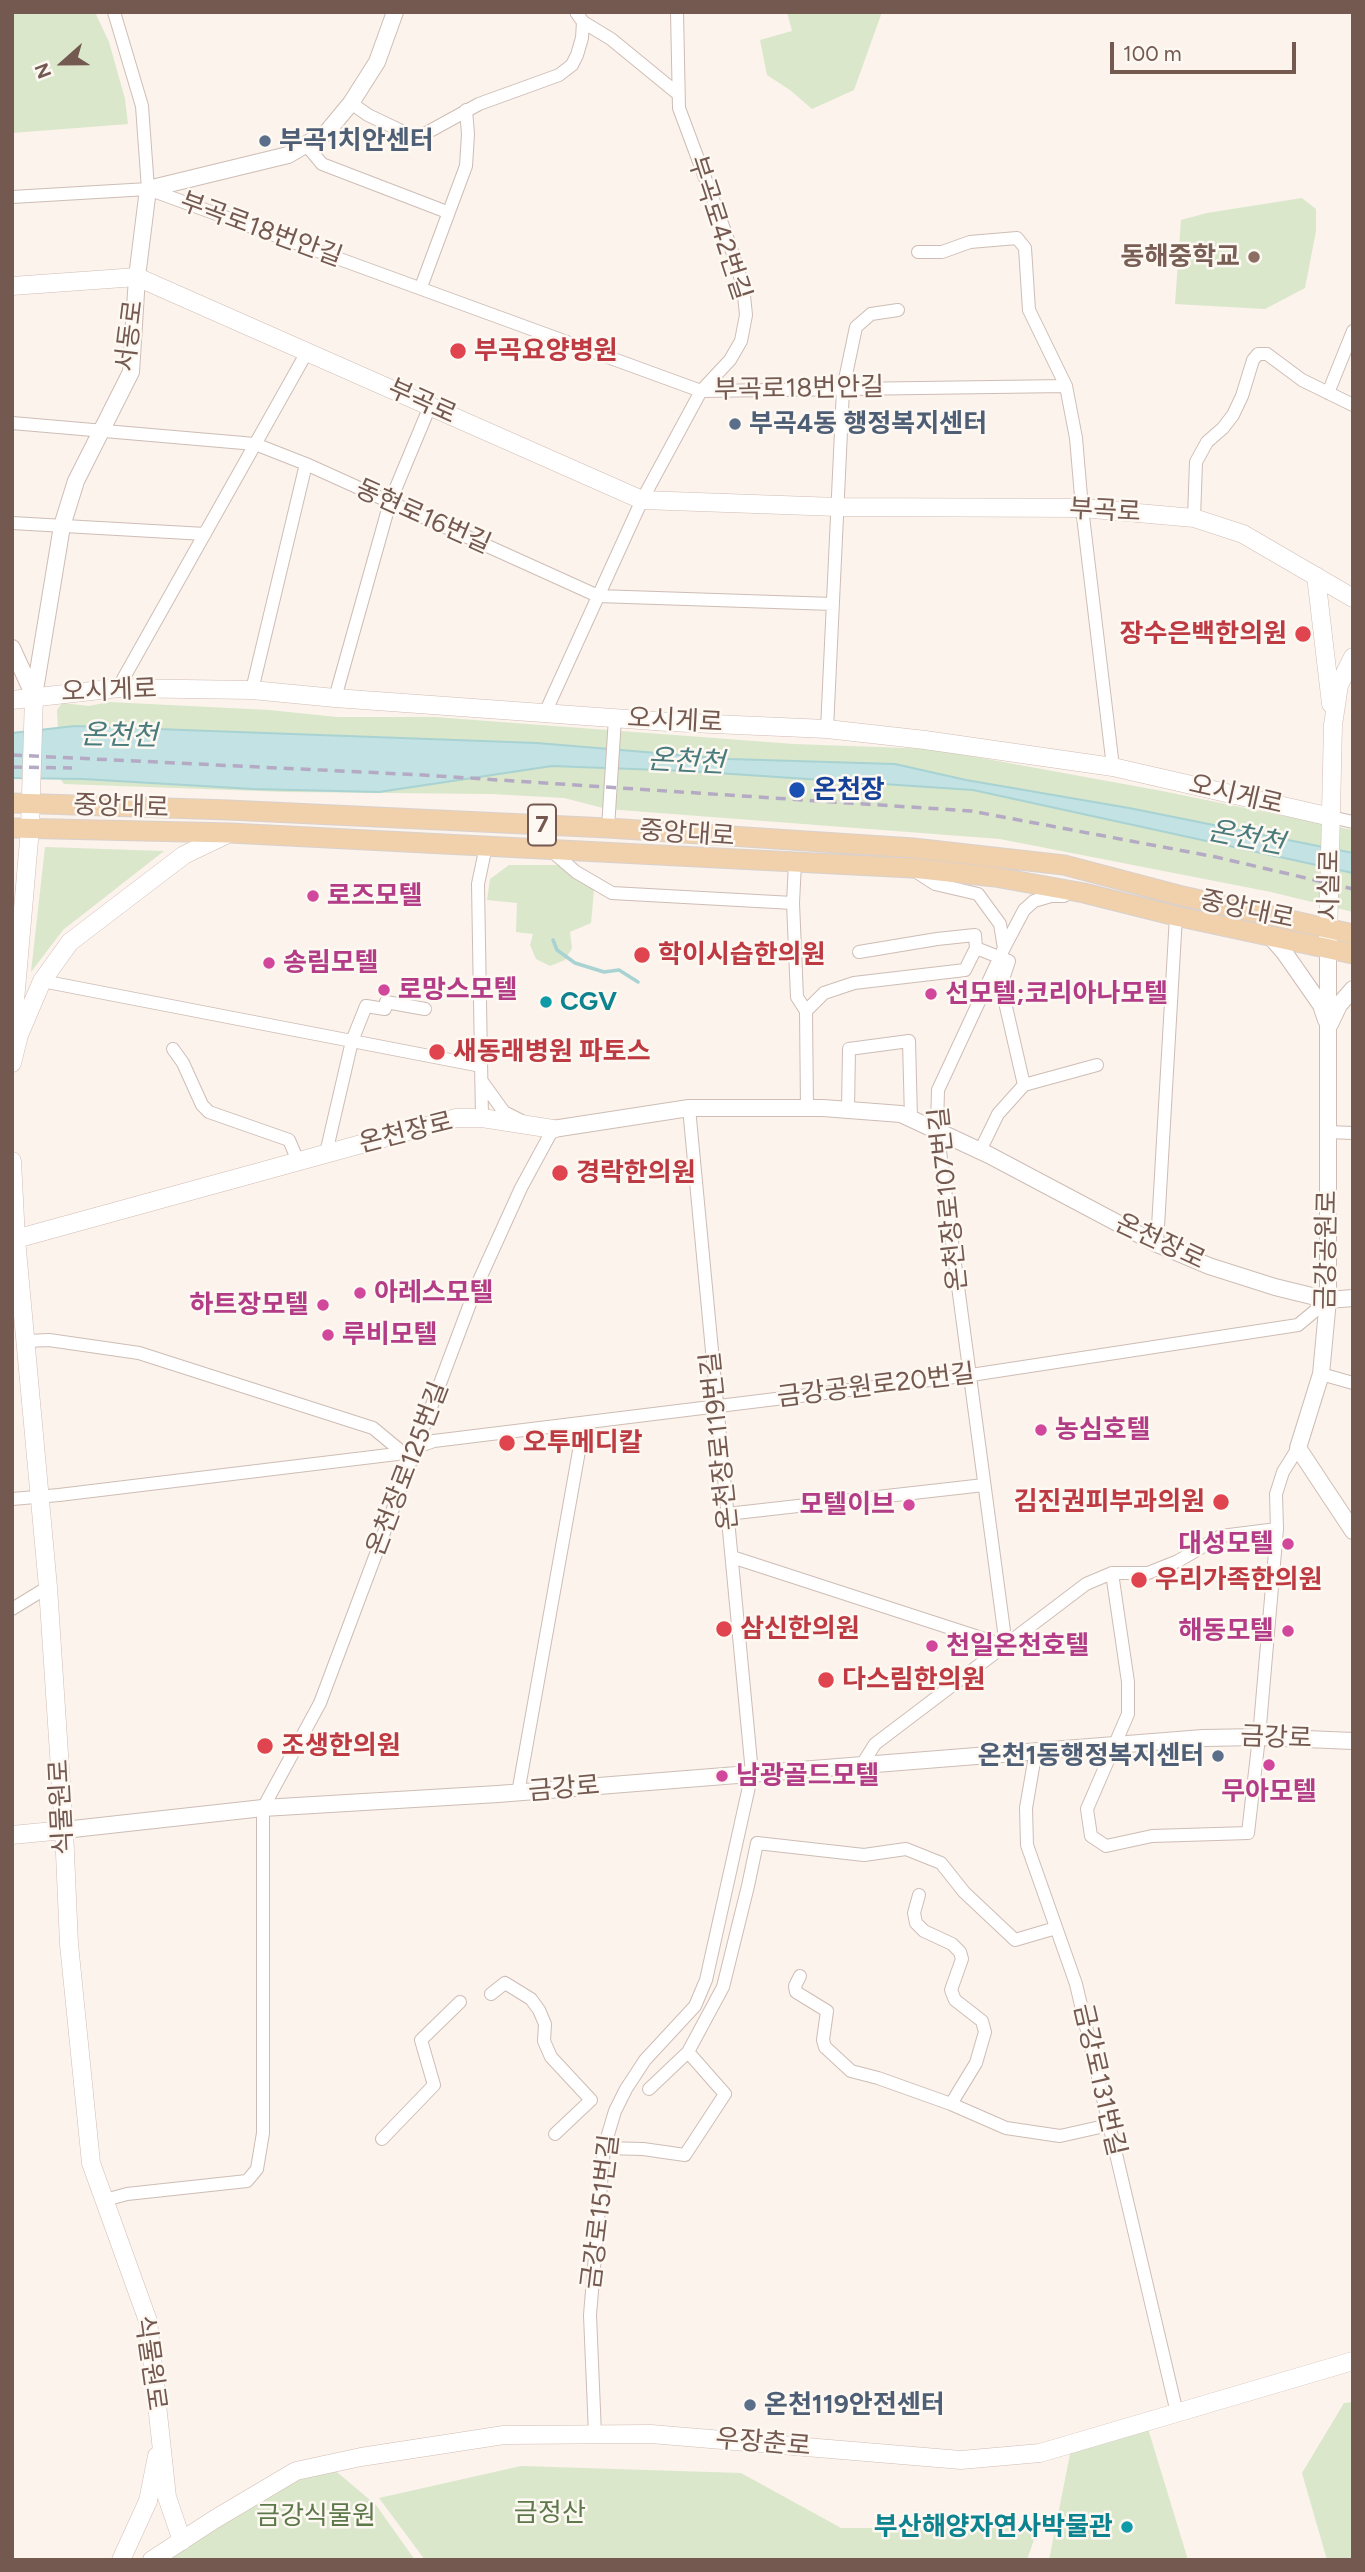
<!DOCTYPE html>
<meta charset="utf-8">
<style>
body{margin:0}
#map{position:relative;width:1365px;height:2572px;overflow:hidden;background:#fbf3ec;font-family:Figtree,sans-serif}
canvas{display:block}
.frame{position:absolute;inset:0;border:14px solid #745951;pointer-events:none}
.north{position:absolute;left:28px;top:28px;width:70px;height:70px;-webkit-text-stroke:5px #fdf8f2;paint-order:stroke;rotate:249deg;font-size:19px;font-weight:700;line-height:28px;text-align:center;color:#745951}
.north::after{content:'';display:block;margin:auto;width:24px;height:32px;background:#745951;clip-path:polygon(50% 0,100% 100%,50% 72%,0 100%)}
.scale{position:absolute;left:1110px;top:42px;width:186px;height:32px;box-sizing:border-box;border:4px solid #745951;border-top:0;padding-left:9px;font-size:21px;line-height:24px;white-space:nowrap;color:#745951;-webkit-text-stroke:5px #fdf8f2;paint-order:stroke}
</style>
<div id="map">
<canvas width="1365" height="2572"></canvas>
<div class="frame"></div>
<div class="north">N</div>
<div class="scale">100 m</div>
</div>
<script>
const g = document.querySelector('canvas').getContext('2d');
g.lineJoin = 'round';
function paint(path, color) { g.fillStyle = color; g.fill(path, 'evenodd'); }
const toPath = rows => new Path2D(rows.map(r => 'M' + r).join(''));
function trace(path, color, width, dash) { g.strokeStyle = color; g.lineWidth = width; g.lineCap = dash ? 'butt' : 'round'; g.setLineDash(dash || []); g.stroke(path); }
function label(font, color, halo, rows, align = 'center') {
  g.font = font + ' Figtree,"Noto Sans KR",sans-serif'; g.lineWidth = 5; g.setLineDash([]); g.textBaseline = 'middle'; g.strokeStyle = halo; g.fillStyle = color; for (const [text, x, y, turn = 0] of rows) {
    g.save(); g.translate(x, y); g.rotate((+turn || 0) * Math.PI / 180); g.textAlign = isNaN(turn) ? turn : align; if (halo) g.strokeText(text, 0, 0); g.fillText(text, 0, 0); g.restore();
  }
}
paint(toPath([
 [12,12,95,12,109,42,125,99,128,124,12,133],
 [787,12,882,12,854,90,812,109,790,90,767,75,760,40,792,31],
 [1302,198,1316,209,1316,231,1305,288,1265,309,1175,304,1181,220,1207,213],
 [109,702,269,710,337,717,434,717,794,744,932,749,1162,791,1353,830,1353,912,1271,892,1000,839,607,809,564,798,492,794,286,792,64,784,61,780,57,710,62,703,89,706],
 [45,847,164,851,63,930,31,972],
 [509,865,565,865,594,890,591,923,570,932,572,948,565,960,550,966,536,959,530,945,533,934,516,932,517,903,487,900,490,879],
 [1353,2402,1353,2560,1327,2560,1302,2473,1344,2403],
 [1146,2422,1188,2560,1049,2560,1072,2444],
 [325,2462,376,2505,415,2560,154,2560],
 [521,2466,741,2473,841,2528,1038,2528,1027,2560,425,2560,379,2498]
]), '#dae7cb');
const water = toPath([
 [75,726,537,743,729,759,895,764,966,780,1129,808,1353,853,1353,873,973,790,687,771,552,766,379,792,253,789,83,779,12,778,12,733,75,726]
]);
paint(water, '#c2e2e3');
trace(water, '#a9d2d3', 2);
trace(toPath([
 [553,940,557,950,575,963,604,972,619,970,638,982]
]), '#a9d2d3', 3.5);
const minor = toPath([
 [114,12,142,106,148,189],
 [576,12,583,22,611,39,677,93],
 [351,103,368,115,414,137,419,137,479,104,559,75,572,65,577,55,582,38,583,22],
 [307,146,322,164,447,212],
 [12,197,148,189,701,391,1066,386],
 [918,252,942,252,970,242,1017,238,1025,248,1029,310,1066,386,1076,438,1082,508,1113,767],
 [421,287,466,166,468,134,466,110],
 [1328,393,1353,331],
 [12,423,255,444,306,464,598,596,833,604],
 [1194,518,1196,462,1207,442,1223,428,1233,415,1242,396,1253,360,1258,354,1267,354,1302,380,1353,405],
 [12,523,205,534],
 [118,688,307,352],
 [252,690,306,464],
 [335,698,390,502,430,406],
 [545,713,642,500,701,391,730,360,741,341,746,315,743,286,730,245,679,108,677,12],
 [827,729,843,389,856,327,871,314,898,310],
 [1331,817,1353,822],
 [608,828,615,718],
 [549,849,576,872,612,893,793,903],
 [795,863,793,903,797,997,806,1011],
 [915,871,935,884,978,894,1000,924,1004,948],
 [859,952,937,939,975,935,976,948],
 [42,981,481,1066],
 [173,1049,183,1063,202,1105,209,1112,289,1140,298,1161],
 [481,1080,504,1112,522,1121],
 [1024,1085,1097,1065],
 [807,1108,806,1011,824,993,854,983,965,970,976,948,1009,961,1001,985,1024,1085,998,1114,980,1151],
 [848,1110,849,1049,909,1041,911,1118],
 [482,1118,478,884,486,846],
 [1328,1132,1353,1133],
 [326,1153,352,1041,366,1006,385,1009,386,1002,425,1009],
 [1157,1244,1176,916],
 [26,1341,49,1340,139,1353,373,1428,402,1452],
 [1321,1374,1353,1383],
 [12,1499,59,1495,397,1454,434,1441,971,1375,1298,1325,1328,1300],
 [727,1514,984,1485],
 [732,1557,1006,1646,937,1129,938,1090,1004,948,1024,910,1034,901,1051,896,1064,896],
 [1112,1573,1128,1682,1128,1714,1087,1809,1091,1836,1106,1846,1152,1836,1248,1833,1259,1737,1277,1529,1276,1494,1283,1472,1298,1448],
 [12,1609,48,1587],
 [1036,1750,1026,1808,1027,1845,1076,1984,1177,2413],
 [863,1763,875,1744,1086,1584,1112,1573,1148,1573,1178,1561,1221,1536,1277,1529],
 [518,1793,584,1423],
 [919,1895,914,1913,916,1923,924,1931,952,1944,960,1952,962,1959,951,1990,955,2000,982,2021,985,2032,976,2063,951,2104],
 [800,1976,795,1986,796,1992,827,2011,823,2040,825,2047,851,2071,878,2078,951,2104,1006,2128,1060,2136,1109,2125],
 [491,1994,505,1983,531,1999,539,2010,545,2024,544,2041,551,2057,591,2100,555,2134],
 [649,2089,688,2052,723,1987,748,1886,757,1843,864,1855,906,1849,941,1863,964,1892,1015,1940,1056,1928],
 [382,2139,434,2085,421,2040,460,2002],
 [604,2148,643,2149,685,2155,725,2094,688,2052],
 [105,2200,127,2194,247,2181,257,2169,263,2133,263,1808,320,1703,477,1285,521,1188,553,1129],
 [595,2434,590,2315,604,2148,615,2111,626,2089,645,2060,695,2006,706,1980,752,1773,689,1108]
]);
const tertiary = toPath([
 [12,648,34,696],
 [34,696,62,526,76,481,131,372,137,277,148,189,288,155,327,132,351,103,377,62,395,12],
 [1269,935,1284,952,1321,1005,1326,1020],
 [1328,948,1328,1300,1321,1374,1298,1448,1353,1531],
 [1330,1024,1339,1005,1353,989],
 [553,1129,689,1108,823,1108,901,1114,989,1155,1157,1244,1209,1266,1275,1287,1328,1300,1353,1298],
 [64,1830,263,1808,498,1794,1203,1738,1259,1737,1353,1741]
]);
const secondary = toPath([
 [12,286,137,277,642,500,838,507,1082,508,1194,518,1243,534,1353,598],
 [1316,576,1331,704],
 [12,700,118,688,252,690,335,698,668,722,827,729,925,740,1113,767,1331,817],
 [1328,940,1333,725,1339,685,1353,657],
 [12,1035,30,829,34,696],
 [12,1063,19,1035,42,981,70,942,184,855,230,833],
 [12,1161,16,1239,48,1587,64,1830,69,1944,91,2163,148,2321,167,2497,182,2541],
 [12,1240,456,1118,482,1118,553,1129],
 [12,1835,64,1830],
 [121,2560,148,2501,157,2456],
 [152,2560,215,2519,296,2471,361,2457,504,2435,651,2434,961,2460,1040,2453,1353,2361]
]);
const primary = toPath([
 [12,803,229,810,608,828,913,848,1064,865,1178,895,1353,934],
 [12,828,230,833,912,868,995,877,1084,893,1176,916,1353,954]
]);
trace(minor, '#cebdb5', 14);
trace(tertiary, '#cebdb5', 18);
trace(secondary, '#d1bcb3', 19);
trace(primary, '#d8d1ce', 21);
trace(minor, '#fff', 12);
trace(tertiary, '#fff', 16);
trace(secondary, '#fff', 18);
trace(primary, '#f1d0ac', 19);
trace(toPath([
 [12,755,423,775,971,811,1216,857,1353,889],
 [12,767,72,768]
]), '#b5aac4', 3.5, [10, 7]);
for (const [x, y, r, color] of [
 [265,141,7,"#5c6f8a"],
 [1254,257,7,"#8d6e63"],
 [458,351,9,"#e0444e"],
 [735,424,7,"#5c6f8a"],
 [1303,634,9,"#e0444e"],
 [797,790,9,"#1a4fb4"],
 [313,896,7,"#d1479c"],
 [642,955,9,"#e0444e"],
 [269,963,7,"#d1479c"],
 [384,990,7,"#d1479c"],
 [931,994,7,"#d1479c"],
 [546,1002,7,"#0f9aa8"],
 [437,1052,9,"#e0444e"],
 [560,1173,9,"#e0444e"],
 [360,1293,7,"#d1479c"],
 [323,1305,7,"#d1479c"],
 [328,1335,7,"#d1479c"],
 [1041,1430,7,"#d1479c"],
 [507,1443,9,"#e0444e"],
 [1221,1502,9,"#e0444e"],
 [909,1505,7,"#d1479c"],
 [1288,1544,7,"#d1479c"],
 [1139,1580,9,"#e0444e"],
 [724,1629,9,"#e0444e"],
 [1288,1631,7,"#d1479c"],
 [932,1646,7,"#d1479c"],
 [826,1680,9,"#e0444e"],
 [265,1746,9,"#e0444e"],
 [1218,1756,7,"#5c6f8a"],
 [1269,1765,7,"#d1479c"],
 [722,1776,7,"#d1479c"],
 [750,2405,7,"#5c6f8a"],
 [1127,2527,7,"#0f9aa8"]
]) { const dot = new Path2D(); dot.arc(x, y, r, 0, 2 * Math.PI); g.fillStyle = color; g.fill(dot); trace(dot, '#fdf8f2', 2.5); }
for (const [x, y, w] of [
 [542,825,28]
]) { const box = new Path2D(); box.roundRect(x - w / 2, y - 20.5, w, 41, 5); g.fillStyle = '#fdf8f2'; g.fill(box); trace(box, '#745951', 2); }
label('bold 24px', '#745951', null, [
 ["7",542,825]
]);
label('bold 26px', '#4e5e75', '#fdf8f2', [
 ["부곡1치안센터",279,141],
 ["부곡4동 행정복지센터",749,424],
 ["온천1동행정복지센터",1204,1756,"right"],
 ["온천119안전센터",764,2405]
], 'left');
label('26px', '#745951', '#fdf8f2', [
 ["부곡로42번길",719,228,72],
 ["부곡로18번안길",261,230,20],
 ["서동로",130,336,-83],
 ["부곡로18번안길",799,389,-1],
 ["부곡로",422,402,24],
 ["부곡로",1105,511,3],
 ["동현로16번길",423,517,24],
 ["오시게로",109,691,-2],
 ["오시게로",675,721,3],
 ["오시게로",1236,795,13],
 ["중앙대로",121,807,2],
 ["중앙대로",687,834,4],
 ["시실로",1330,885,-89],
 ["중앙대로",1247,910,12],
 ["온천장로",406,1133,-14],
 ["온천장로107번길",949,1199,-96],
 ["온천장로",1160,1242,25],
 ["금강공원로",1327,1250,-89],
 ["금강공원로20번길",876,1386,-7],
 ["온천장로119번길",720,1441,-96],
 ["온천장로125번길",408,1469,-69],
 ["금강로",1276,1738,2],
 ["금강로",564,1789,-5],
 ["식물원로",62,1807,-93],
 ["금강로131번길",1099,2080,77],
 ["금강로151번길",601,2212,-83],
 ["식물원로",150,2363,82],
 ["우장춘로",763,2443,5]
]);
label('bold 26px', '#785e54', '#fdf8f2', [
 ["동해중학교",1240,257]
], 'right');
label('bold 26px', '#be3a42', '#fdf8f2', [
 ["부곡요양병원",474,351],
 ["장수은백한의원",1287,634,"right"],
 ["학이시습한의원",658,955],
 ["새동래병원 파토스",453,1052],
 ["경락한의원",576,1173],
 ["오투메디칼",523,1443],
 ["김진권피부과의원",1205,1502,"right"],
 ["우리가족한의원",1155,1580],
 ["삼신한의원",740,1629],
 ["다스림한의원",842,1680],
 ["조생한의원",281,1746]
], 'left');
label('bold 26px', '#164399', '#fdf8f2', [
 ["온천장",813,790]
], 'left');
label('bold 26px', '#b23c85', '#fdf8f2', [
 ["로즈모텔",327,896],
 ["송림모텔",283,963],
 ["로망스모텔",398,990],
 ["선모텔;코리아나모텔",945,994],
 ["아레스모텔",374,1293],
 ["하트장모텔",309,1305,"right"],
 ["루비모텔",342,1335],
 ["농심호텔",1055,1430],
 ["모텔이브",895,1505,"right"],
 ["대성모텔",1274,1544,"right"],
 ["해동모텔",1274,1631,"right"],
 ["천일온천호텔",946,1646],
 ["남광골드모텔",736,1776],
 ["무아모텔",1269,1792,"center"]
], 'left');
label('bold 26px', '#0d838f', '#fdf8f2', [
 ["CGV",560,1002],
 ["부산해양자연사박물관",1113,2527,"right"]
], 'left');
label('26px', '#5d784a', '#fdf8f2', [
 ["금정산",550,2513],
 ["금강식물원",316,2516]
]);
label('italic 28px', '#497b7d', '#fdf8f2', [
 ["온천천",119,736,1],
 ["온천천",686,762,3],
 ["온천천",1246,838,11]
]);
</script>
